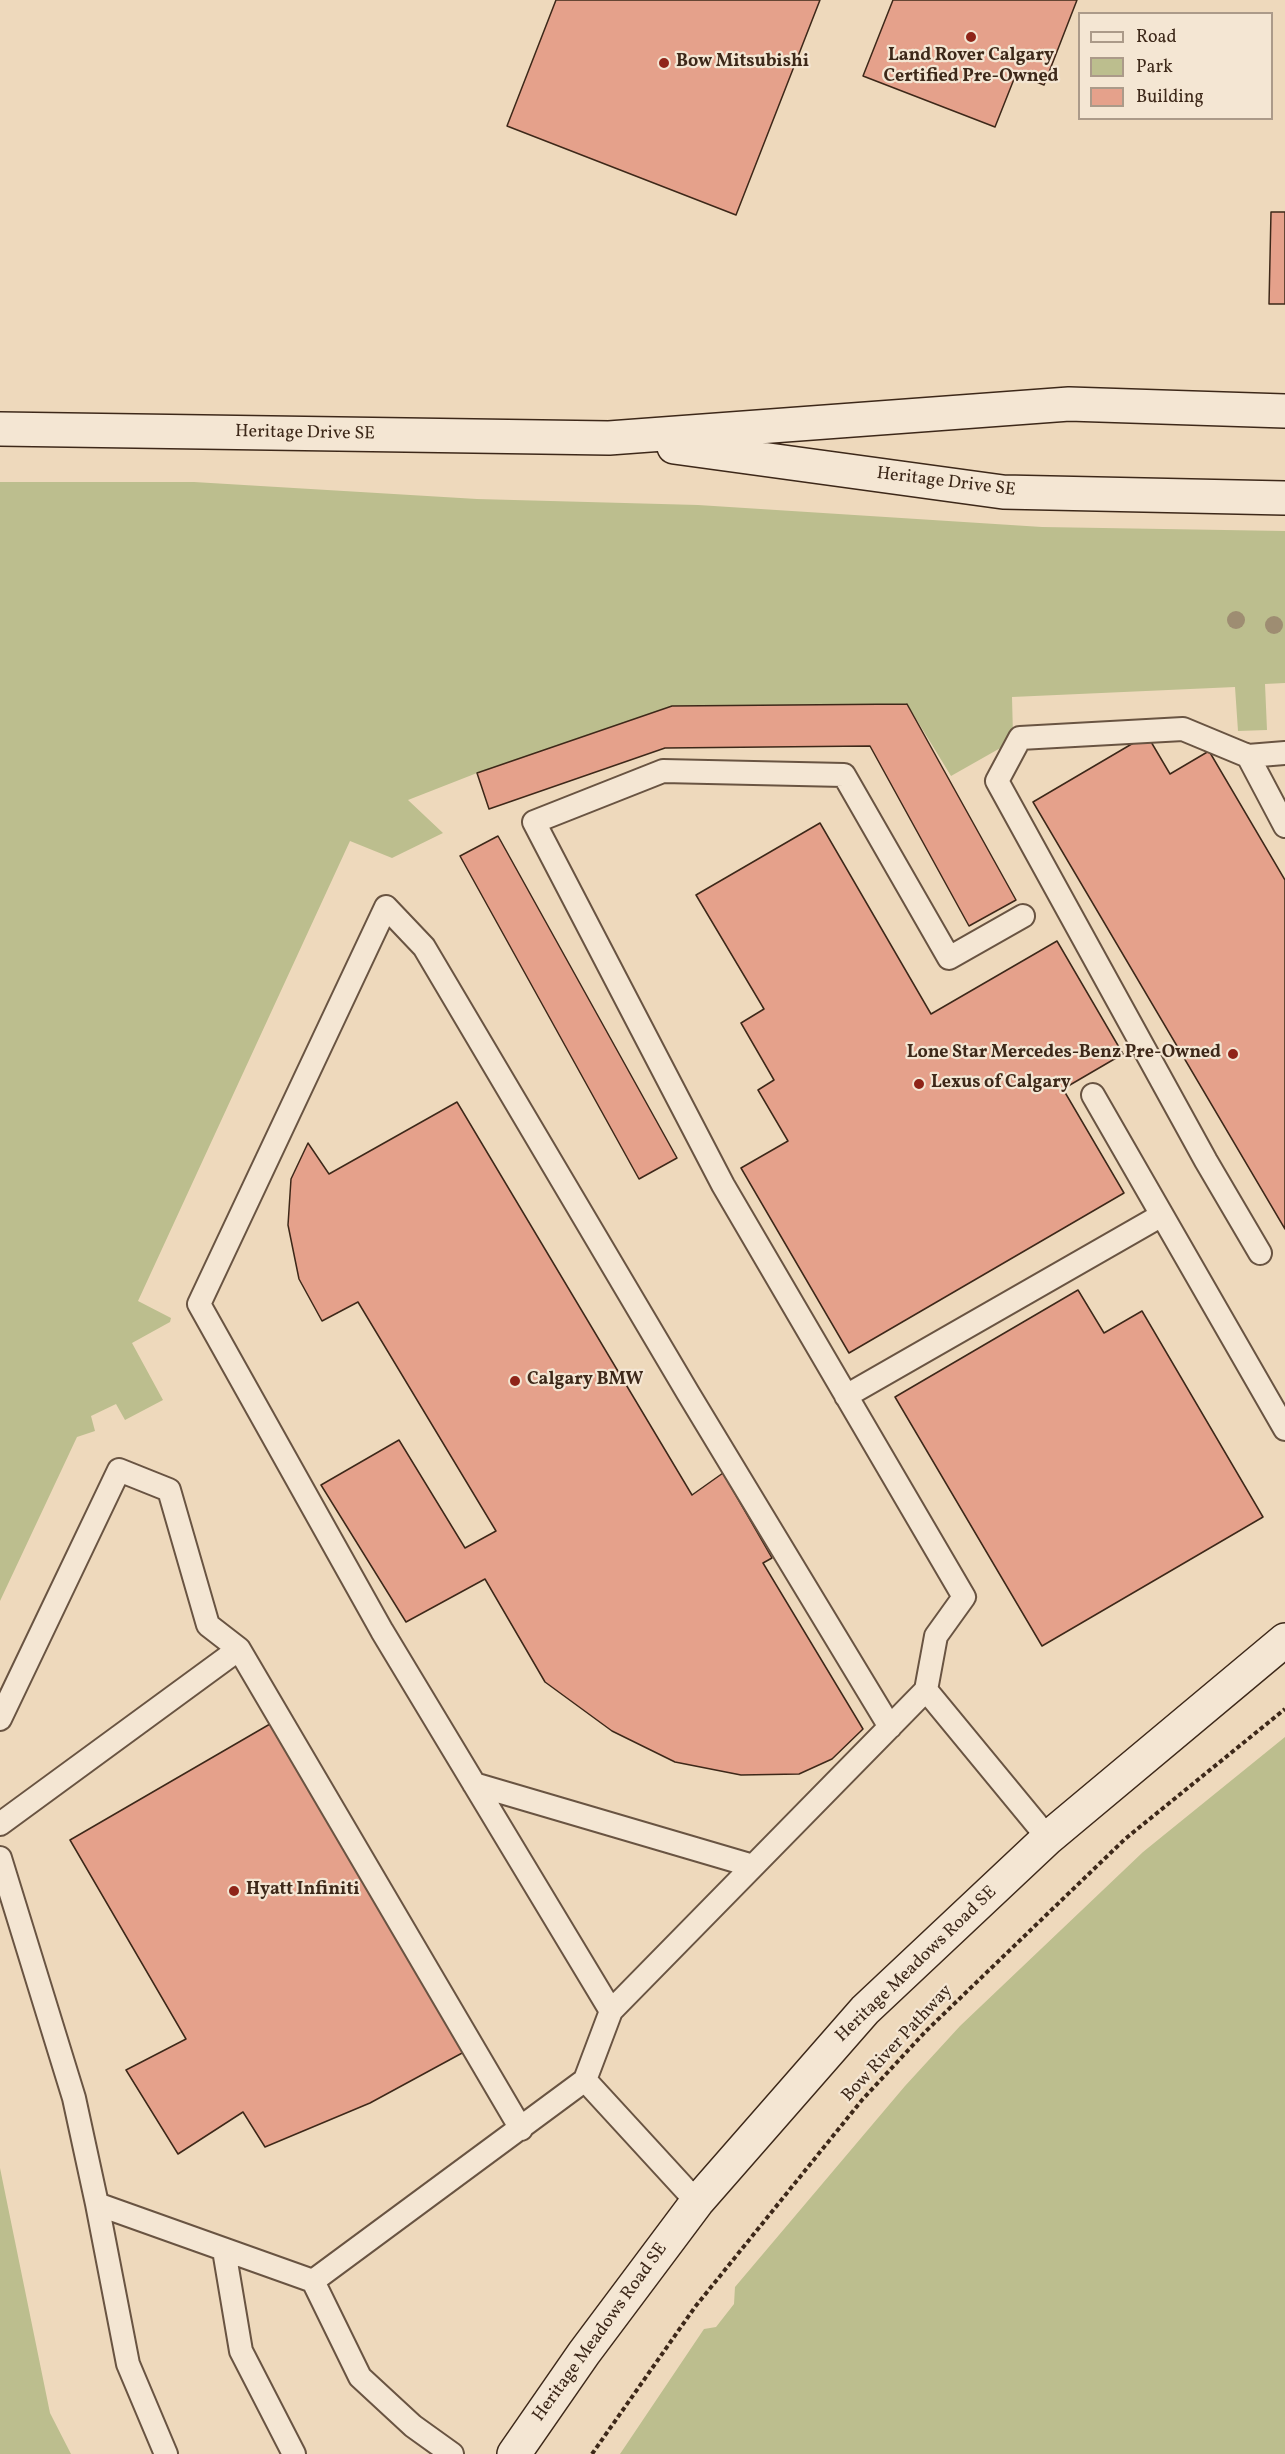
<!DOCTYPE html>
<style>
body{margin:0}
#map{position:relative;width:1285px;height:2454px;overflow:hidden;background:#eed9bc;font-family:Vollkorn,serif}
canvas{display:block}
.legend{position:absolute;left:1078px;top:12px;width:195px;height:108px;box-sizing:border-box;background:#f4e6d3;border:2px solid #ab9a89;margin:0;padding:8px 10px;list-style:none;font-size:18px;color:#3d2819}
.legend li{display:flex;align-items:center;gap:12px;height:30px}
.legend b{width:30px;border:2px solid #ab9a89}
</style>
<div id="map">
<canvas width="1285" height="2454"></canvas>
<ul class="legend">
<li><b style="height:8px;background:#f4e6d3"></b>Road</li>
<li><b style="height:16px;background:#bcbe8e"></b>Park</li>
<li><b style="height:16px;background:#e5a18b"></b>Building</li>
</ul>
</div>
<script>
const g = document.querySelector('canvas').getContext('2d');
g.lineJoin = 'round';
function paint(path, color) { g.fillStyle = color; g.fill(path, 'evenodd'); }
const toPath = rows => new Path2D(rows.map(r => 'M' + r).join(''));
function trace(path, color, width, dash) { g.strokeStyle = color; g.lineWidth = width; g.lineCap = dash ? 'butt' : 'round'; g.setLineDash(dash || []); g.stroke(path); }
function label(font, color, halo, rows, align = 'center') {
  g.font = font + ' Vollkorn,serif'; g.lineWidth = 4.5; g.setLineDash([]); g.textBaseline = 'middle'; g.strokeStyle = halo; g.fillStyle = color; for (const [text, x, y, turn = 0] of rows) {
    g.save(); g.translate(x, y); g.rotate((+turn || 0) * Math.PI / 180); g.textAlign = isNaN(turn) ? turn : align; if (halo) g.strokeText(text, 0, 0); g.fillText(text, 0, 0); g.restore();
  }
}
paint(toPath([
 [0,482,194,482,477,499,698,505,1042,527,1285,531,1285,683,1265,684,1267,730,1238,731,1235,687,1012,697,1013,736,1011,742,951,776,907,704,672,706,477,773,408,800,443,833,392,858,350,841,138,1301,171,1318,170,1322,132,1343,163,1400,125,1420,116,1404,91,1416,95,1431,77,1437,0,1601],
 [1285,1737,1285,2454,620,2454,704,2329,716,2327,734,2304,735,2287,905,2086,960,2026,1143,1852],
 [0,2168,50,2413,71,2454,0,2454]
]), '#bcbe8e');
const building = toPath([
 [556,0,820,0,736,215,507,126,556,0],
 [893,0,1077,0,1044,85,1016,74,995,127,863,76,893,0],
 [1271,212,1285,212,1285,304,1269,304,1271,212],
 [907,704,1016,900,969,926,870,746,665,748,489,809,477,773,672,706,907,704],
 [1147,735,1170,774,1209,751,1285,880,1285,1229,1033,802,1147,735],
 [820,823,931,1014,1057,941,1123,1054,1063,1089,1124,1193,849,1353,741,1168,788,1141,758,1090,774,1080,741,1023,764,1009,696,895,820,823],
 [498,836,677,1158,639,1179,460,856,498,836],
 [457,1102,692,1495,723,1473,772,1558,763,1563,863,1729,832,1759,799,1774,741,1775,675,1762,612,1731,545,1682,485,1579,406,1622,321,1485,399,1440,465,1548,496,1531,358,1302,322,1321,299,1279,288,1225,291,1179,308,1143,329,1174,457,1102],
 [1078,1290,1104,1333,1142,1311,1263,1517,1042,1646,895,1397,1078,1290],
 [270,1724,464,2052,370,2103,265,2147,243,2112,178,2154,126,2070,186,2039,70,1840,270,1724]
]);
paint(building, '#e5a18b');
trace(building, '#3d2819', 1.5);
const service = toPath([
 [1285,753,1248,756,1285,826],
 [1248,756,1183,729,1020,738,997,781,1206,1161,1260,1253],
 [1093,1095,1285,1429],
 [846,1396,1162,1215],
 [926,1690,936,1636,964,1597,723,1185,534,822,663,771,844,775,949,958,1023,916],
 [0,1719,119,1470,169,1490,208,1625,239,1649,521,2129],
 [474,1784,753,1866],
 [0,1824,239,1649],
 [0,1858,74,2098,97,2204],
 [611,2011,382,1631,199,1304,386,907,424,947,688,1393,890,1727],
 [585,2080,697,2202],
 [224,2250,241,2351,294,2454],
 [166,2454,128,2364,97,2204,313,2281],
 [452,2454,413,2426,360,2377,313,2281,585,2080,611,2011,926,1690,1048,1838]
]);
const secondary = toPath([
 [0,429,609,438,1069,404,1285,411],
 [674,447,1003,492,1285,498],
 [514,2454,584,2353,697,2202,865,2010,1048,1838,1285,1640]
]);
trace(service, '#695442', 26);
trace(secondary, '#3d2819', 36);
trace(toPath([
 [592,2454,695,2307,862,2100,926,2031,1125,1839,1285,1709]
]), '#3d2819', 4, [4.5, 3]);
trace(service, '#f4e6d3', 22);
trace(secondary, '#f4e6d3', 33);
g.fillStyle = '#9e8d72';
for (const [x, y] of [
 [1236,620],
 [1274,625]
]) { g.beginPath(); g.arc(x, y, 9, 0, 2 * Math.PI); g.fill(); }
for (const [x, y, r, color] of [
 [971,37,6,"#8f2418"],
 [664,63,6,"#8f2418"],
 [1233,1054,6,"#8f2418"],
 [919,1084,6,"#8f2418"],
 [515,1381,6,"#8f2418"],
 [234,1891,6,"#8f2418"]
]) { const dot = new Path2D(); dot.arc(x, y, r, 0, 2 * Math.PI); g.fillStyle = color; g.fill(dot); trace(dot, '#f4e6d3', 2); }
label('bold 18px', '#3d2819', '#f4e6d3', [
 ["Land Rover Calgary",971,57,"center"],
 ["Certified Pre-Owned",971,78,"center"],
 ["Bow Mitsubishi",676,63],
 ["Lone Star Mercedes-Benz Pre-Owned",1221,1054,"right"],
 ["Lexus of Calgary",931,1084],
 ["Calgary BMW",527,1381],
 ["Hyatt Infiniti",246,1891]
], 'left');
label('18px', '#3d2819', '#f4e6d3', [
 ["Heritage Drive SE",305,434,1],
 ["Heritage Drive SE",946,483,7],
 ["Heritage Meadows Road SE",917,1965,-44],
 ["Bow River Pathway",898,2044,-47],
 ["Heritage Meadows Road SE",601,2333,-54]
]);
</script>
